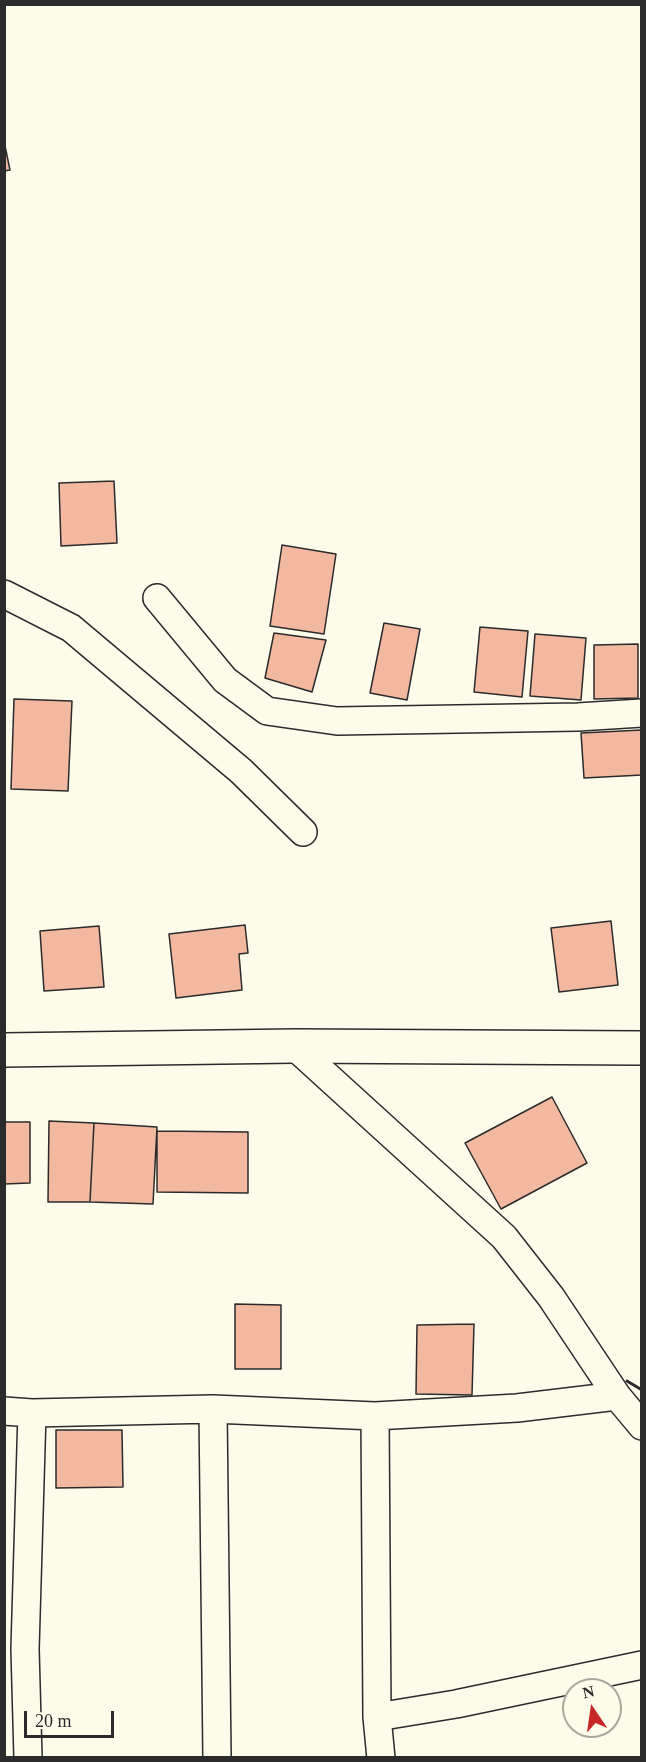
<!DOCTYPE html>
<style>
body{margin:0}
#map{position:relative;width:646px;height:1762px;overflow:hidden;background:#fdfbea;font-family:Georgia,serif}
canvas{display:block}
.frame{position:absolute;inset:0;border:6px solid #2b2b2b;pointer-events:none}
.north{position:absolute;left:562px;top:1678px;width:60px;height:60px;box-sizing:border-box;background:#fdfbea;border:2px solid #a9a89e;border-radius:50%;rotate:347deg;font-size:16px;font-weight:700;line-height:24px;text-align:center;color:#2b2b2b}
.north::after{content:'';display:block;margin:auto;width:21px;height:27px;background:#c62828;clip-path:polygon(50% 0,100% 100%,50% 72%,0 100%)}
.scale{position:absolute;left:24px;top:1711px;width:90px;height:27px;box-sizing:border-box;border:3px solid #2b2b2b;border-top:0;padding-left:8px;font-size:18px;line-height:21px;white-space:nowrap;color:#2b2b2b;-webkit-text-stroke:4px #fdfbea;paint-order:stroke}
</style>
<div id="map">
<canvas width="646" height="1762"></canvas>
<div class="frame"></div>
<div class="north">N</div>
<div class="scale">20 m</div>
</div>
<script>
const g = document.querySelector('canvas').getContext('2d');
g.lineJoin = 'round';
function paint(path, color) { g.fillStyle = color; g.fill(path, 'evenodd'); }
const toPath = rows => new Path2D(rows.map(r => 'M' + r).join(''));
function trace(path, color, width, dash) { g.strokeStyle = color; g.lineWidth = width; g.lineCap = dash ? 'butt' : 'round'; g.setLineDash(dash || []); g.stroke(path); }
const building = toPath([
 [4,141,10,170,4,171,4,141],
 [114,481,117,543,61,546,59,483,114,481],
 [282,545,336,554,324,634,270,626,282,545],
 [384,623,420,629,407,700,370,693,384,623],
 [480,627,528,631,522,697,474,692,480,627],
 [274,633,326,640,312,692,265,678,274,633],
 [535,634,586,638,581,700,530,696,535,634],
 [638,644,638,698,594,699,594,645,638,644],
 [14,699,72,701,68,791,11,789,14,699],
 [642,730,642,775,584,778,581,733,642,730],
 [611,921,618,985,559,992,551,928,611,921],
 [245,925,248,953,239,954,242,990,176,998,169,934,245,925],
 [99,926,104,987,44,991,40,931,99,926],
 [552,1097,587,1163,501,1209,465,1143,552,1097],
 [49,1121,94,1123,90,1202,48,1202,49,1121],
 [4,1122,30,1122,30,1183,4,1184,4,1122],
 [94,1123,157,1127,153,1204,90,1202,94,1123],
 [157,1131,248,1132,248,1193,157,1192,157,1131],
 [235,1304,281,1305,281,1369,235,1369,235,1304],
 [474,1324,472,1395,416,1394,417,1325,474,1324],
 [56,1430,122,1430,123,1487,56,1488,56,1430]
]);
paint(building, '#f2b8a0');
trace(building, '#2b2b2b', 1.5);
const minor = toPath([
 [4,594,71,628,241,771,303,832],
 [157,598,225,680,267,711,337,721,578,717,642,713],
 [294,1046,504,1237,551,1297,617,1396,642,1426],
 [213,1409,217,1758],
 [4,1411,32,1413,213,1409,375,1416,517,1408,617,1396],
 [375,1416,377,1717,381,1758],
 [377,1717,456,1704,642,1665],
 [28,1758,25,1649,32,1413]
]);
const secondary = toPath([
 [4,1050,294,1046,642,1048]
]);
trace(minor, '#2b2b2b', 30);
trace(secondary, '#2b2b2b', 36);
trace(minor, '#fdfbea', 27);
trace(secondary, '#fdfbea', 33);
trace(toPath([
 [627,1381,642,1390]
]), '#2b2b2b', 3);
</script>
